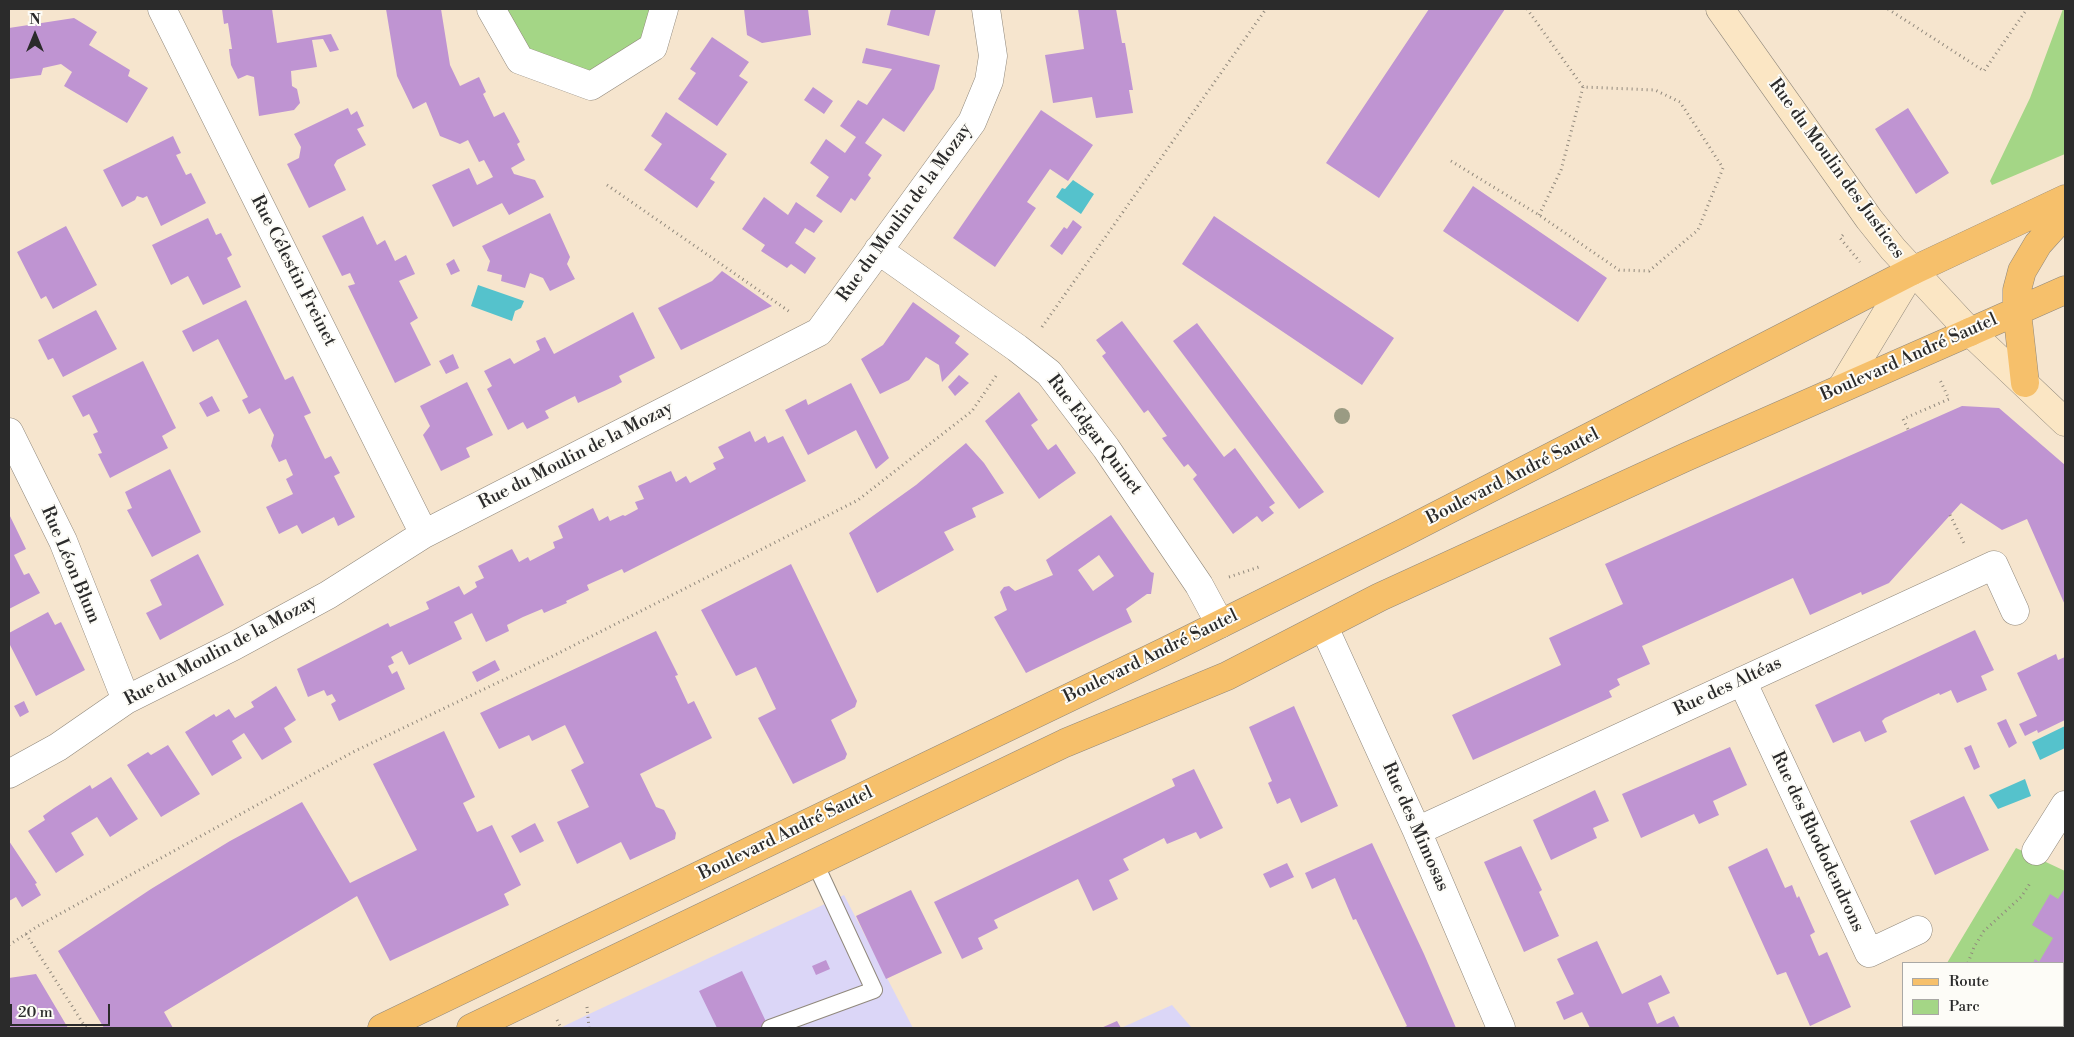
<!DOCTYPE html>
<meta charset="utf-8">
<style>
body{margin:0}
#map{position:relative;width:2074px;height:1037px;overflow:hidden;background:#f6e5ce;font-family:"Libre Bodoni",serif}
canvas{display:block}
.frame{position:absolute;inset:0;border:10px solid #2b2b2b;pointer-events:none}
.legend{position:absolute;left:1902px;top:962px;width:162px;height:65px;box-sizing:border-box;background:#fdfcf7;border:1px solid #a9a8a5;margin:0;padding:6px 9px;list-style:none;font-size:15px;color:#2b2b2b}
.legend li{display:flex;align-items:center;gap:10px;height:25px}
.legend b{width:25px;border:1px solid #a9a8a5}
.north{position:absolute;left:10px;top:10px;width:50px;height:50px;-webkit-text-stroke:4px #fdfcf7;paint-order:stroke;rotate:0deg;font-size:14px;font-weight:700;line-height:20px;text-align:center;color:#2b2b2b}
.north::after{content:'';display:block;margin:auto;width:18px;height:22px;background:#2b2b2b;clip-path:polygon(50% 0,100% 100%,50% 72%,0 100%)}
.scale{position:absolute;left:10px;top:1004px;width:100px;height:22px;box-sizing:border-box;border:2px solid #2b2b2b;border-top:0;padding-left:6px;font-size:15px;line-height:18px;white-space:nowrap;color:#2b2b2b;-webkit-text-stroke:4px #fdfcf7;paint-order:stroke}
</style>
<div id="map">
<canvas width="2074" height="1037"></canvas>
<div class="frame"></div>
<ul class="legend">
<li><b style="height:6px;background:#f6c06b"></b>Route</li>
<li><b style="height:14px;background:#a4d686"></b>Parc</li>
</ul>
<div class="north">N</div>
<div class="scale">20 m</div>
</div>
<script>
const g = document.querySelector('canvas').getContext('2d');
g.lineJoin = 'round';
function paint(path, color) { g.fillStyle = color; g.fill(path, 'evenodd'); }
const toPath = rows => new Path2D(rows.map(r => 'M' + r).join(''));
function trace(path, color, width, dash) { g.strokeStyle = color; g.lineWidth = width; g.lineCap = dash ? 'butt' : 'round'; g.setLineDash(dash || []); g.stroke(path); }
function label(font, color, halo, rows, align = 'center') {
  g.font = font + ' "Libre Bodoni",serif'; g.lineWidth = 4; g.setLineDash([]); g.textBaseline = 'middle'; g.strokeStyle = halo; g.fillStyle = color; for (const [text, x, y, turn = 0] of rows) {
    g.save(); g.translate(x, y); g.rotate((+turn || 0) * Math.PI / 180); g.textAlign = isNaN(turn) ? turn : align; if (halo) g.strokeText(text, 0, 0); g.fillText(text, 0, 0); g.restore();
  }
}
paint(toPath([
 [844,895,913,1028,560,1028,587,1015],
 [1172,1005,1192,1028,1121,1028]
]), '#dbd6f7');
paint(toPath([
 [491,9,664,9,653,47,591,86,520,60],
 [2063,9,2065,9,2065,154,1992,185,1990,181,2030,98],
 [2016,848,2065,871,2065,1028,1907,1028,1909,1026,2063,1026,2063,963,1947,963]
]), '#a4d686');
paint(toPath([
 [1073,180,1094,194,1081,214,1056,197,1062,188,1065,189],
 [478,285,524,301,521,308,515,311,512,321,471,306],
 [2065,726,2065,748,2040,760,2032,742],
 [2025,779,2031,796,1998,809,1989,795]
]), '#55c2cc');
paint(toPath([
 [222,9,272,9,277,43,331,34,339,50,330,52,323,39,312,40,317,67,291,71,292,86,297,89,300,103,294,110,259,116,254,77,247,75,238,79,231,65,229,49,232,49,228,23,224,24],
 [386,9,441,9,450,65,460,86,479,77,486,92,483,94,494,117,504,112,520,142,517,144,525,160,511,168,514,174,535,180,544,197,509,215,502,203,453,227,432,185,469,168,477,185,493,177,484,160,479,162,468,140,460,144,440,136,426,102,413,109,397,76],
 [744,9,808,9,811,35,762,43,747,35],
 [891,9,936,9,929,36,887,25],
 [1078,9,1116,9,1122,43,1125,43,1133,90,1129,90,1133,113,1096,118,1092,97,1053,103,1045,55,1084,49],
 [1429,9,1505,9,1379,198,1326,163],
 [74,18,97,32,89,45,130,70,128,76,148,88,127,123,64,86,72,72,61,64,43,68,41,75,10,79,9,28],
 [712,37,749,62,739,76,748,82,717,126,678,99,696,73,690,69],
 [866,48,940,65,934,89,904,132,883,118,865,143,882,155,868,175,871,178,855,201,851,198,841,213,816,196,829,177,810,163,826,139,845,153,856,137,840,126,858,100,867,105,892,69,862,63],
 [813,87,833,101,824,114,804,100],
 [348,108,351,115,357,111,364,126,357,129,366,145,337,160,334,165,346,190,309,208,287,164,299,158,301,147,294,134],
 [1908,108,1949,173,1916,194,1875,129],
 [1041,110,1093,145,1068,181,1050,169,1027,202,1036,208,995,267,953,238],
 [666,112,727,154,710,179,715,182,697,208,644,170,662,144,651,136],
 [173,136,181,153,176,155,186,175,191,173,206,203,161,226,147,196,143,198,137,196,135,200,122,207,103,170],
 [1473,186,1607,278,1578,322,1443,231],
 [764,197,788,215,796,202,823,221,814,233,805,228,795,243,816,258,805,274,791,264,787,268,761,251,765,245,742,229],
 [550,213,570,257,567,264,575,279,550,291,543,278,530,273,525,288,501,281,502,275,487,271,490,261,482,246],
 [363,216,377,245,385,240,395,261,406,255,415,274,399,281,418,318,410,323,431,365,395,383,348,286,355,284,350,273,342,276,322,236],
 [1214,216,1394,338,1362,385,1182,264],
 [208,218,216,235,221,233,232,255,227,258,241,287,203,305,188,276,171,285,152,245],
 [1073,220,1082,227,1062,255,1050,246,1064,227,1067,229],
 [66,226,97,285,53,309,46,296,41,299,17,252],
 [454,259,460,271,451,275,446,264],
 [722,271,772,306,681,350,658,308,712,281],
 [246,300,285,380,293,376,311,413,304,416,325,459,331,456,340,473,334,476,355,517,338,526,334,517,302,534,297,525,279,534,266,507,293,494,286,479,293,475,286,459,279,462,271,446,274,435,260,408,249,414,242,400,248,397,218,339,193,352,182,331],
 [913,302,960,336,955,343,969,354,942,382,939,365,926,357,909,380,880,394,861,359,883,345],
 [96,310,117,349,63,377,53,358,48,360,38,340],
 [633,312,655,358,619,376,622,382,615,386,578,403,575,396,545,411,549,418,527,429,523,422,508,430,487,389,492,386,484,371,510,358,514,364,540,350,536,341,545,337,554,354],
 [1122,321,1224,457,1235,448,1275,503,1269,507,1274,513,1262,522,1257,516,1233,534,1193,479,1197,475,1188,464,1184,467,1162,438,1167,436,1148,410,1144,413,1102,356,1106,353,1096,340],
 [1197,323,1324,492,1299,509,1173,341],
 [453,354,459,368,446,374,439,361],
 [143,361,176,428,162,436,168,448,110,478,98,454,102,453,93,434,98,432,89,414,83,417,72,396],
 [959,375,969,383,955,396,948,387],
 [467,382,493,435,466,448,470,457,441,471,423,435,430,426,420,406],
 [851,383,889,458,876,469,856,430,808,455,785,410,806,399,808,405],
 [1019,392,1038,420,1031,425,1048,450,1056,444,1076,473,1039,499,985,421],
 [212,396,220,411,207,417,199,403],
 [1962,406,1999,408,2065,465,2065,605,2027,519,2002,530,1961,503,1889,583,1862,595,1861,592,1810,615,1793,578,1642,646,1650,664,1617,679,1620,685,1609,691,1612,697,1473,760,1452,715,1561,665,1549,638,1623,604,1605,564],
 [750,431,755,442,765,436,768,443,783,436,806,481,624,573,622,569,587,585,589,590,566,601,567,603,544,613,542,609,523,617,507,625,509,631,486,642,472,613,454,622,462,639,409,665,402,651,391,657,394,663,388,666,392,674,397,671,405,689,339,721,331,704,336,701,332,694,327,696,324,690,308,697,297,669,388,623,390,627,429,609,426,602,459,586,464,595,477,587,475,582,484,578,478,566,512,549,519,562,528,557,530,561,555,548,553,542,563,538,558,526,593,508,599,521,608,516,610,521,623,515,625,516,638,509,635,502,644,499,638,486,671,471,676,482,686,476,690,483,716,469,713,463,724,458,718,447],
 [966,443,984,463,1004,493,972,508,976,517,944,532,954,550,877,593,849,533,916,485],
 [170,469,201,532,152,557,127,510,132,508,125,492],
 [9,514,26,549,14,555,24,575,29,573,40,593,9,609],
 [1111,515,1151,572,1154,573,1151,594,1147,594,1126,609,1132,622,1026,673,994,617,1007,610,1000,592,1004,587,1009,586,1015,591,1053,575,1046,560],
 [1099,555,1114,576,1093,591,1078,570],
 [198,554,224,605,160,640,146,613,162,605,150,580],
 [791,564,857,701,855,707,831,720,847,754,845,759,793,784,758,718,776,709,756,667,736,676,701,610],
 [48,612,55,625,61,622,85,670,36,696,9,643,9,633],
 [1975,630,1994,670,1981,676,1987,690,1957,703,1951,690,1940,695,1939,693,1885,718,1882,721,1887,732,1865,742,1860,731,1833,743,1815,705],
 [656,631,678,675,675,676,688,704,694,701,712,738,640,774,656,807,664,810,676,833,675,839,630,860,621,842,577,864,557,822,589,807,571,770,584,763,565,725,532,741,529,735,499,749,480,713],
 [2056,654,2058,660,2065,657,2065,720,2038,733,2037,730,2025,736,2019,724,2037,716,2017,673],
 [495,660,500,670,477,682,472,672],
 [276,686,296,720,284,728,292,742,262,760,244,733,232,741,242,758,212,776,185,732,214,714,216,717,229,709,235,718,254,707,251,702],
 [24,701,29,712,20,717,14,706],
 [1294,706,1338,806,1301,823,1290,798,1277,804,1268,783,1272,781,1249,727],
 [2006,719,2017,743,2009,748,1997,723],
 [444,731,475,797,463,803,477,832,492,825,521,885,504,894,509,905,390,961,357,896,164,1012,173,1028,104,1028,58,951,151,889,230,841,302,802,350,883,417,850,373,764],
 [168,745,200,794,161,817,127,765,148,752,151,755],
 [1971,745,1980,767,1974,770,1964,748],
 [1730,747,1747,785,1713,801,1719,815,1699,824,1694,814,1641,838,1622,794],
 [1194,769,1223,828,1200,839,1196,832,1167,844,1164,838,1123,859,1129,870,1109,880,1118,899,1093,911,1078,879,994,920,998,928,978,938,983,949,962,959,934,902,1175,786,1172,779],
 [111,777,138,819,110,837,97,817,71,833,84,855,56,873,28,831,45,820,43,816,54,808,90,785,92,789],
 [1595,790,1609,821,1593,828,1597,838,1551,860,1533,820],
 [1964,796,1989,850,1935,875,1910,821],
 [535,823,544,841,520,853,511,836],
 [9,841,37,883,35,884,41,895,22,907,16,897,9,901],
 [1372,843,1424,954,1456,1028,1403,1028,1407,1026,1356,919,1353,920,1335,878,1312,889,1305,873],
 [1521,846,1542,890,1539,892,1559,936,1524,952,1484,862],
 [1767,848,1785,888,1792,885,1797,898,1799,896,1815,932,1810,935,1819,956,1827,952,1851,1007,1810,1026,1786,972,1777,975,1728,867],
 [1287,863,1294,877,1270,888,1263,874],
 [2065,888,2065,994,2063,992,2063,963,2033,963,2035,959,2039,962,2053,938,2032,925,2050,894,2058,899],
 [911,890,942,953,886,979,856,916],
 [1597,941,1622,994,1661,975,1670,993,1648,1003,1657,1024,1674,1016,1680,1028,1590,1028,1582,1012,1564,1020,1556,1002,1574,994,1557,959],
 [826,960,830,969,816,975,812,966],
 [742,971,769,1028,717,1028,699,991],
 [36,974,68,1028,9,1028,9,978],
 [1117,1021,1121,1028,1101,1028]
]), '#bf94d2');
const lane = toPath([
 [770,1028,874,990,815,863]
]);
const street = toPath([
 [162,9,424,534],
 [491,9,520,60,591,86,653,47,664,9],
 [878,250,1017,348,1049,373,1106,448,1199,585,1220,624],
 [9,432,63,541,126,700],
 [1324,627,1417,831,1501,1028],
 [1742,681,1869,953,1918,930],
 [9,774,58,747,126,700,234,646,328,595,424,534,819,332,972,122,989,81,993,56,986,9],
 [1417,831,1994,565,2015,611],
 [2036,851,2065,805]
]);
const secondary = toPath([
 [1720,9,1869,219,1893,249,1970,332,2065,422],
 [1842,387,1912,271]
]);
const primary = toPath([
 [382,1028,1164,652,1401,534,1912,271],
 [471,1028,1065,743,1227,676,1380,597,1686,457,1970,332]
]);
const highway = toPath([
 [1912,271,2065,199],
 [1970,332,2065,290],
 [2025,383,2017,311,2017,290,2022,271,2038,244,2065,214]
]);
trace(lane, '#90887c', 18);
trace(street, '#90887c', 29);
trace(secondary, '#90887c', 29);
trace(primary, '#90887c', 29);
trace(highway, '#90887c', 29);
trace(toPath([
 [1888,9,1984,71,2027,9],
 [1451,161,1539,215,1619,270,1649,271,1698,230,1723,168,1680,102,1655,90,1583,87,1527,9],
 [607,185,790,312],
 [1539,215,1561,170,1583,87],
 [1843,235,1840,238,1860,262],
 [1042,327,1266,9],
 [1908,429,1903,419,1949,399,1939,378],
 [1950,515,1965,545],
 [1229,577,1259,567],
 [26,934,86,1028],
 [9,945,38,926,353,752,551,657,858,500,972,411,998,373],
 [1968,963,1974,947,1984,931,2021,897,2031,882],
 [587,1007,589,1028],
 [557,1020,561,1028],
 [2048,1026,2052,1028],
 [1949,1028,1950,1026]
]), '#90887c', 3, [1, 4]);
trace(lane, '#fff', 16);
trace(street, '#fff', 28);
trace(secondary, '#fbe6c4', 28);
trace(primary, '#f6c06b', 28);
trace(highway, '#f6c06b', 28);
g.fillStyle = '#9a9b83';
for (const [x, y] of [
 [1342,416]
]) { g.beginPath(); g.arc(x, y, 8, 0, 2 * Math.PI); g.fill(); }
label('18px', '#2b2b2b', '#fdfcf7', [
 ["Rue du Moulin des Justices",1836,169,54],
 ["Rue du Moulin de la Mozay",905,213,-54],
 ["Rue Célestin Freinet",293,271,63],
 ["Boulevard André Sautel",1909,358,-24],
 ["Rue Edgar Quinet",1094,435,53],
 ["Rue du Moulin de la Mozay",576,456,-27],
 ["Boulevard André Sautel",1513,477,-27],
 ["Rue Léon Blum",70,565,67],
 ["Rue du Moulin de la Mozay",221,651,-28],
 ["Boulevard André Sautel",1151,657,-26],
 ["Rue des Altéas",1728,687,-25],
 ["Rue des Mimosas",1415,827,66],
 ["Boulevard André Sautel",786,834,-26],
 ["Rue des Rhododendrons",1817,842,65]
]);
</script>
